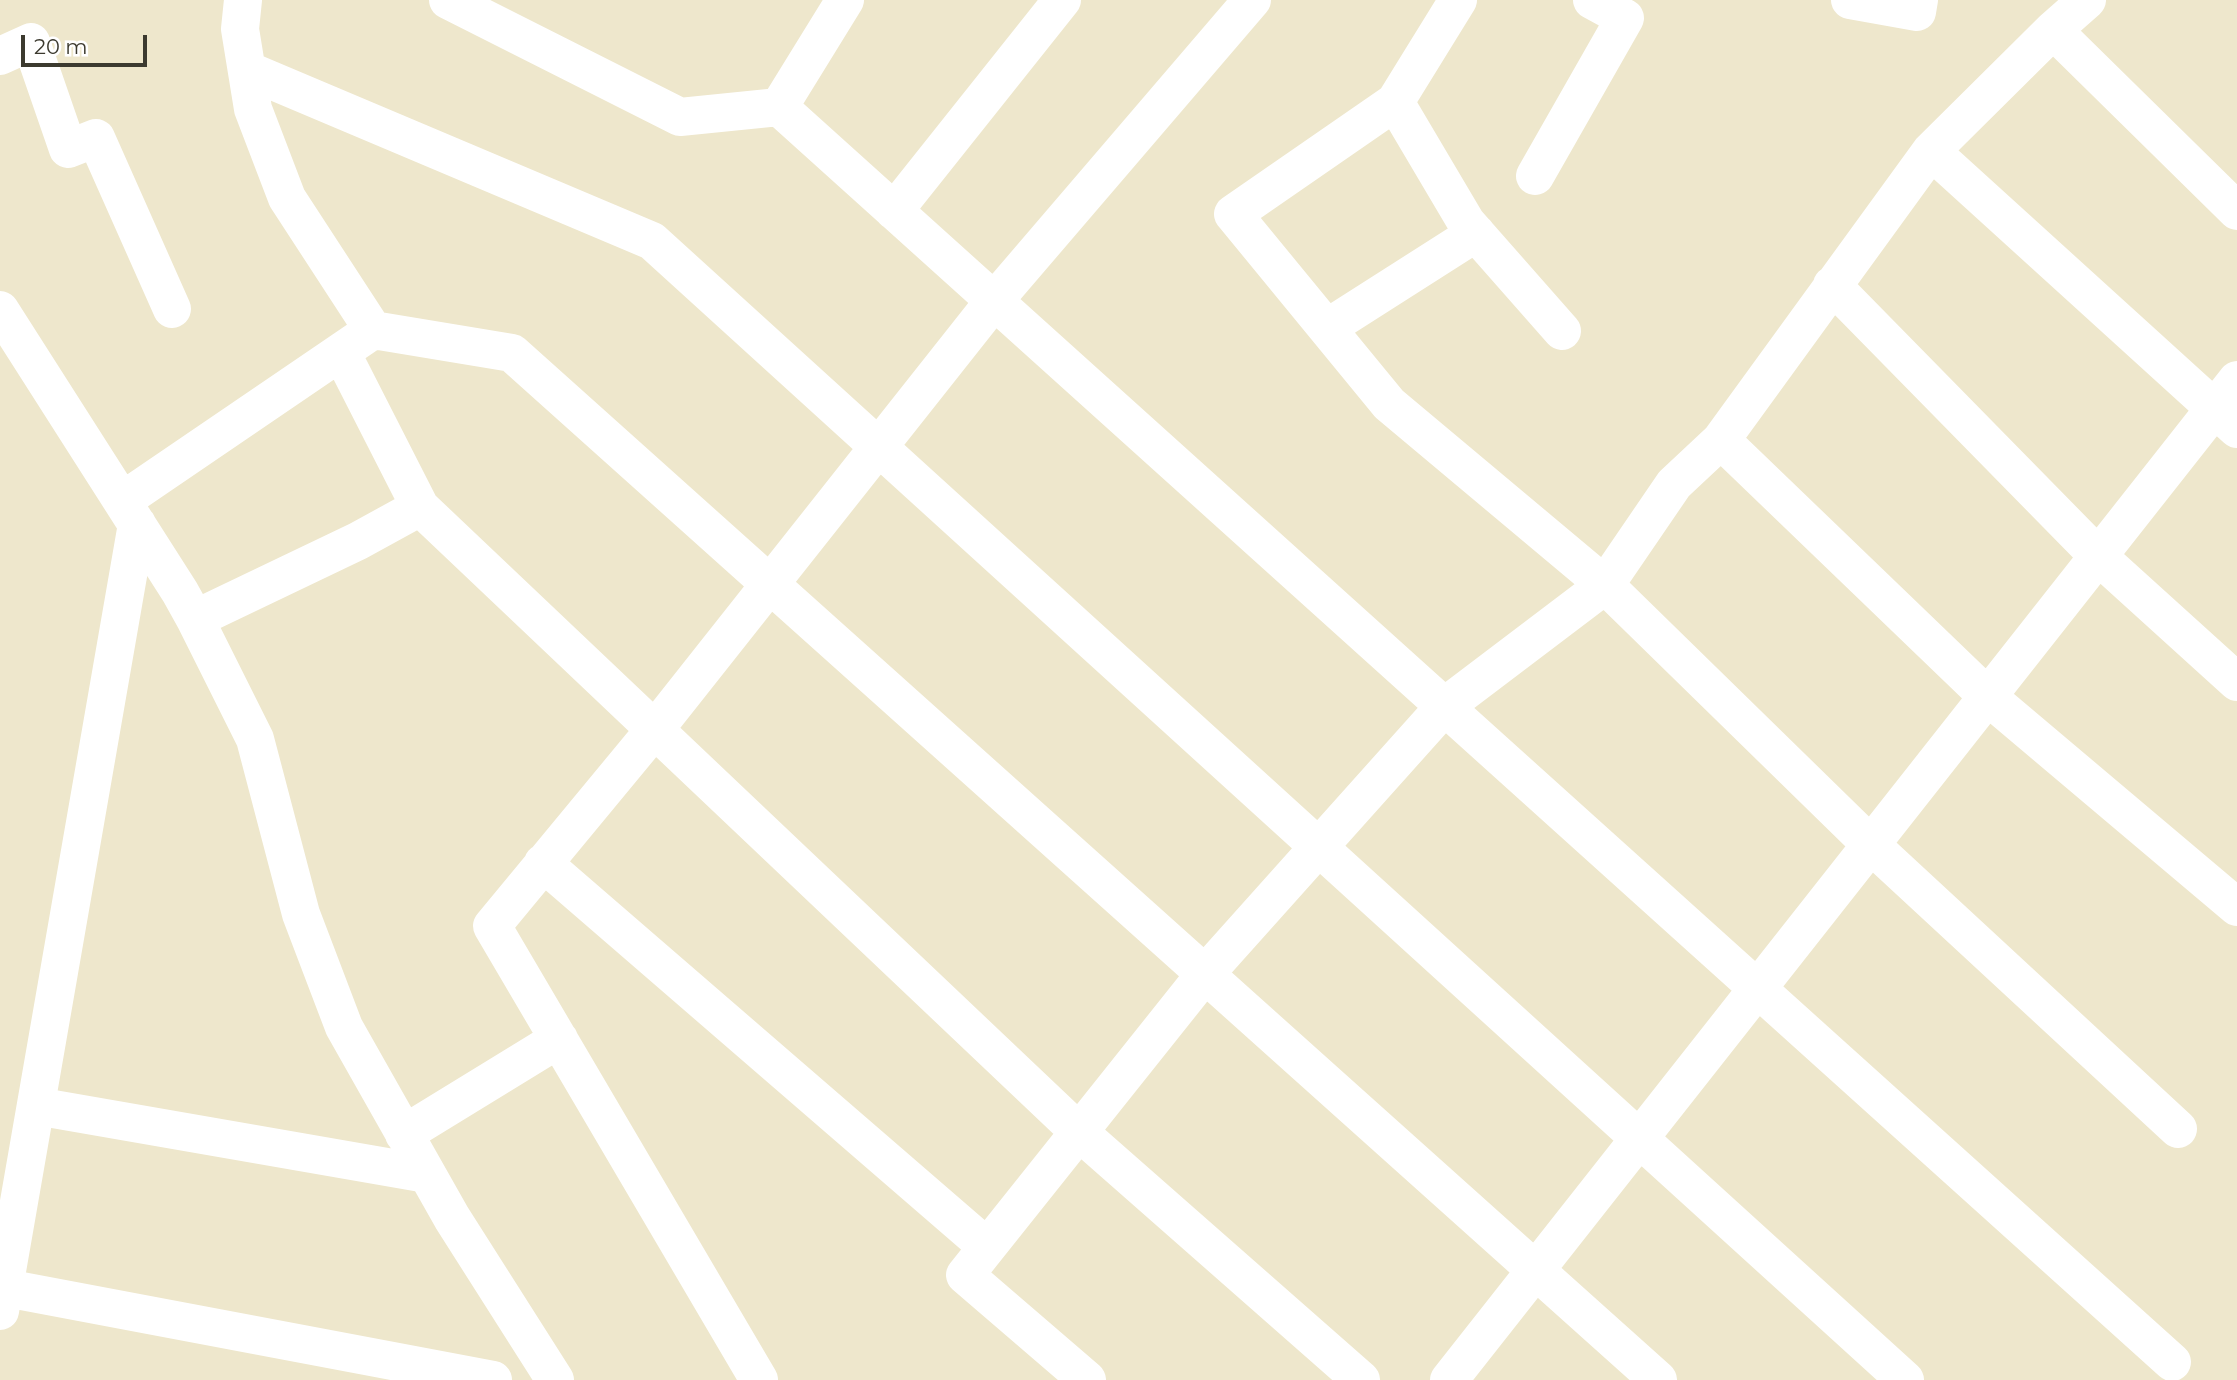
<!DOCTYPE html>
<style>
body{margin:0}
#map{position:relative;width:2237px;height:1380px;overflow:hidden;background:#eee7cc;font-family:Montserrat,sans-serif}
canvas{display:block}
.scale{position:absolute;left:21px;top:35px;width:126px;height:32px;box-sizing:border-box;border:4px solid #3c3a2f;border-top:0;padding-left:9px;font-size:21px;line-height:24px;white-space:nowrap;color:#3c3a2f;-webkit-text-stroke:5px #fff;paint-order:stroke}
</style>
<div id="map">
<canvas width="2237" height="1380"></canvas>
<div class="scale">20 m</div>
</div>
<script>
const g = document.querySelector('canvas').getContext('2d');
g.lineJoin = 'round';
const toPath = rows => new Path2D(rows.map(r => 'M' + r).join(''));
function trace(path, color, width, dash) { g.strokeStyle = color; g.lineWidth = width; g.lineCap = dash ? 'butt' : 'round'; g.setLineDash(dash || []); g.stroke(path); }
trace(toPath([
 [448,0,680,117,779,107,2172,1362],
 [1458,0,1395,102,1233,214,1389,404,1605,585,1674,484,1721,440,1931,151,2053,30,2237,211],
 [1850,0,1917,12,1919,0],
 [2053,30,2087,0],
 [0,56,31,42,68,149,96,138,172,309],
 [247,70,652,241,1905,1380],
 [1395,102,1466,222,1562,331],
 [779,107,845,0],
 [1931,151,2237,429],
 [1535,176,1625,18,1592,0],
 [894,211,1062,0],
 [1832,285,2098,556,2237,682],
 [0,310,180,592,195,619,255,739,301,914,344,1027,452,1218,555,1380],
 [1327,328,1476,233],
 [373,330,512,353,1658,1380],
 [341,352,420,507],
 [1721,440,1987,696,2237,907],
 [122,501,373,330,287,198,253,109,240,29,243,0],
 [195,619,358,541,420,507,1079,1132,1361,1380],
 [543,863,987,1247],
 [36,1106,427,1174],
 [404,1134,559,1039],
 [0,1287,493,1380],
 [0,1311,137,524],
 [759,1380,492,926,664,718,994,301,1252,0],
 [1087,1380,965,1275,1205,974,1444,707,1605,585,1870,844,2178,1129],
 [1449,1380,2237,380]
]), '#fff', 38);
</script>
